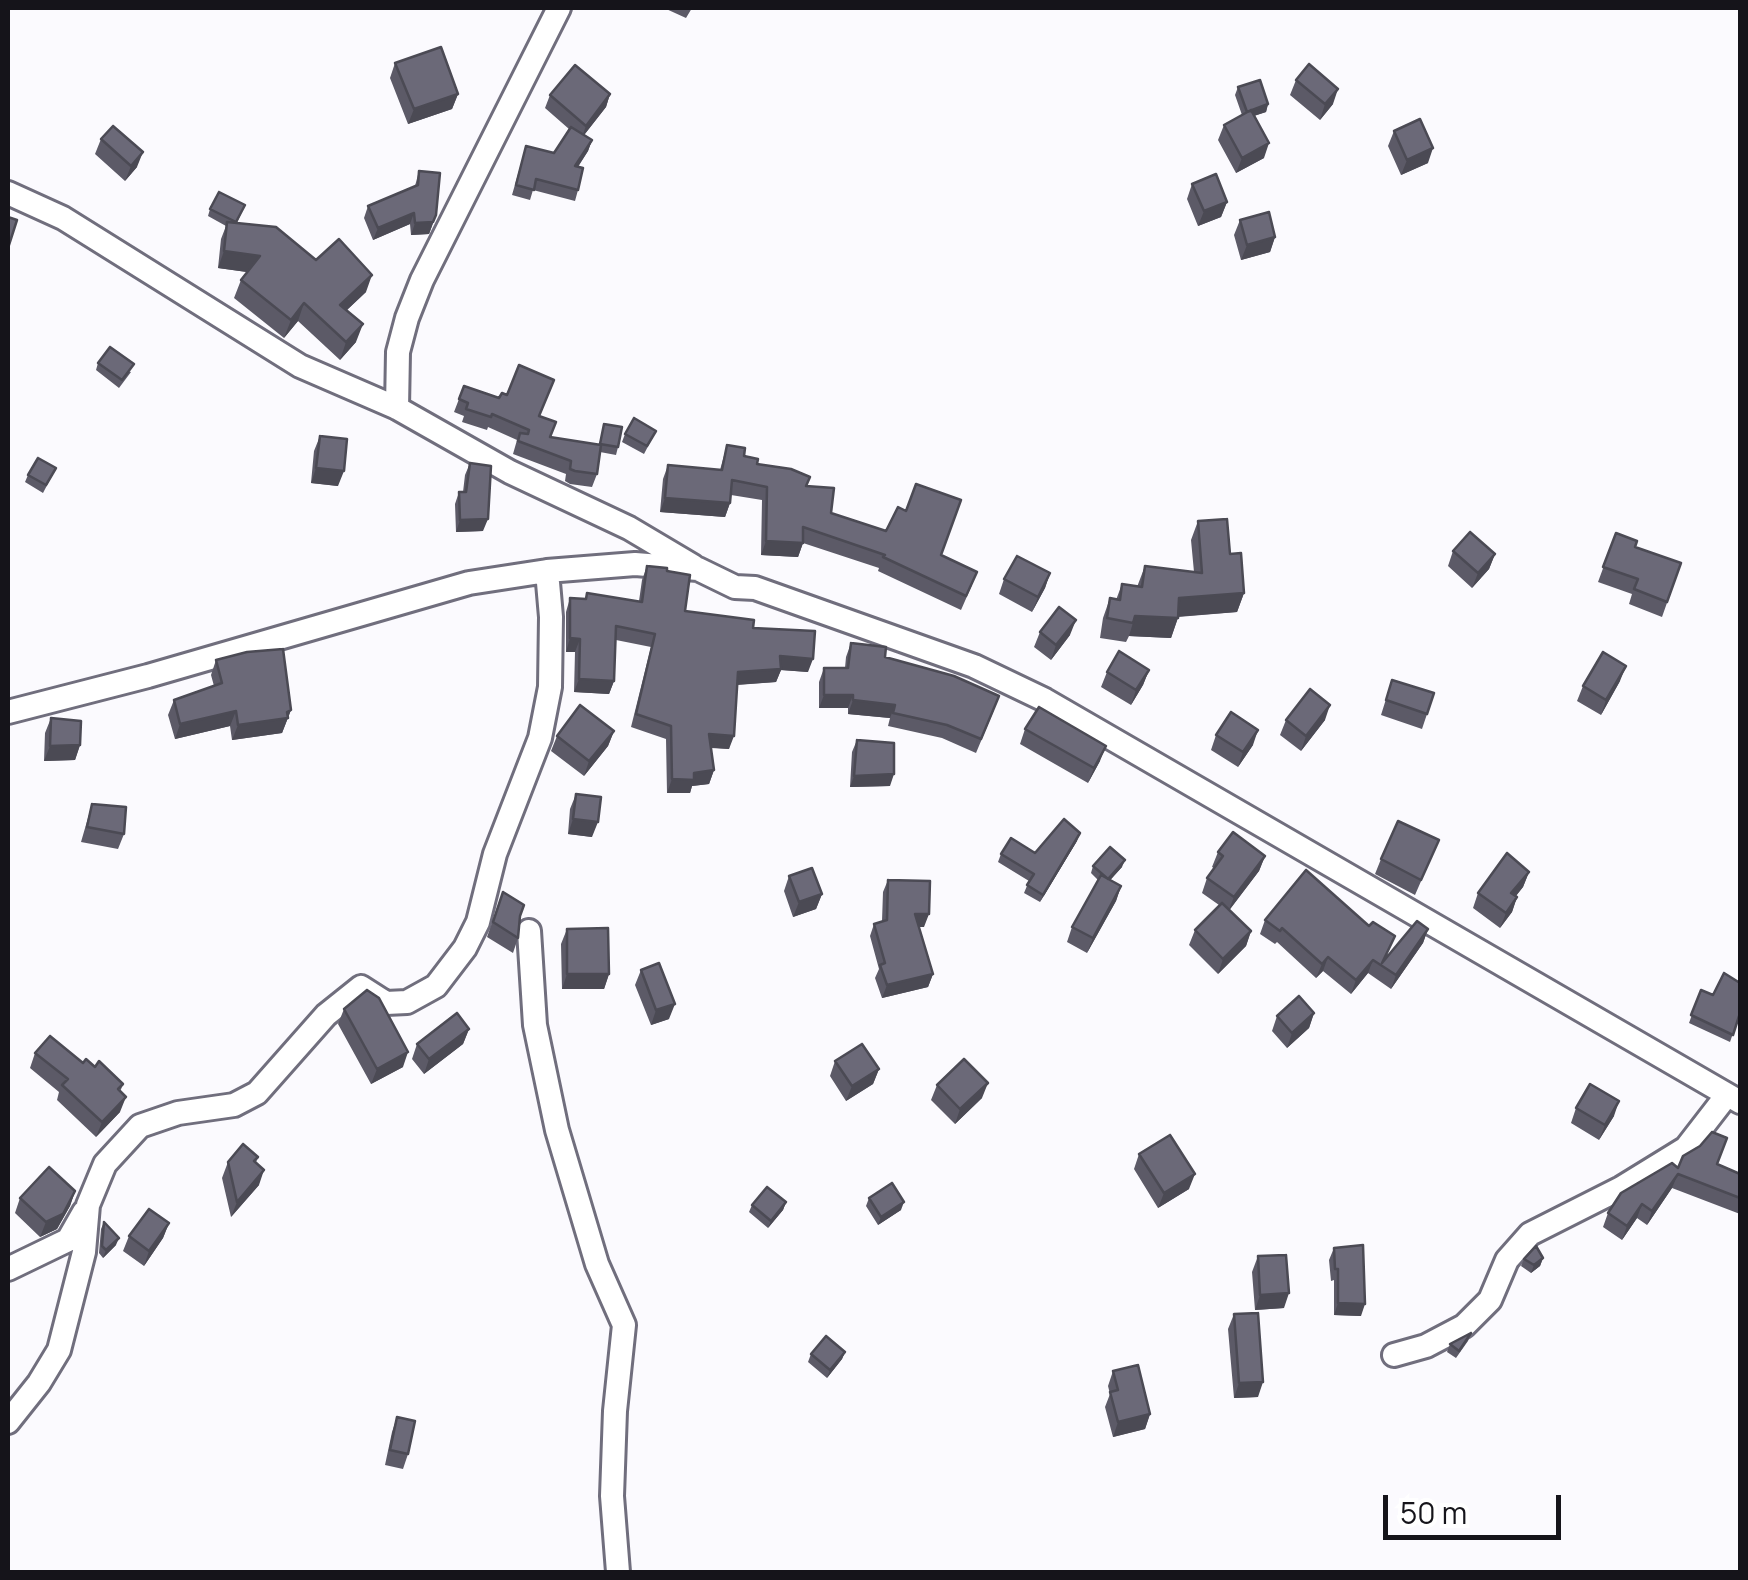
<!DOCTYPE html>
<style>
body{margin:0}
#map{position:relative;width:1748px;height:1580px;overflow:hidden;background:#fbfafe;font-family:Manrope,sans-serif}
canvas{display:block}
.frame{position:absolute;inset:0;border:10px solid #15141a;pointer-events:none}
.scale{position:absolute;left:1383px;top:1495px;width:178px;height:45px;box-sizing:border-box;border:5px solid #15141a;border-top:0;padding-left:12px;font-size:30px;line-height:35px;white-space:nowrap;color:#15141a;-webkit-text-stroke:8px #fff;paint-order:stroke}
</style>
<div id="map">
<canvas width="1748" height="1580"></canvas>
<div class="frame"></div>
<div class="scale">50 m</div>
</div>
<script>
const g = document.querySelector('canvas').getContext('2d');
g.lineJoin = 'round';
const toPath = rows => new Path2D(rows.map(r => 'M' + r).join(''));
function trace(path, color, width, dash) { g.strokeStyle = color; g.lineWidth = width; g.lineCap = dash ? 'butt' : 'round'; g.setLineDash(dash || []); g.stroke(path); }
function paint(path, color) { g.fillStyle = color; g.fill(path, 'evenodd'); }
const minor = toPath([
 [8,193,63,218,300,366,397,408,510,472,629,528,693,566],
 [397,408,398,352,407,318,422,280,559,8],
 [8,712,148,676,469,583,547,571,635,564,698,569,735,587,755,588,974,666,1045,700,1740,1102],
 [529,931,535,1025,557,1130,597,1264,624,1325,615,1411,612,1496,618,1572],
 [8,1269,68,1240,84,1212],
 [1394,1355,1426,1346,1464,1326,1490,1300,1507,1260,1530,1234,1621,1188,1686,1148,1727,1095],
 [8,1422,39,1383,59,1350,84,1252,88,1205,105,1164,140,1126,178,1113,234,1105,257,1093,326,1015,361,987,386,1003,407,1002,436,986,465,948,478,922,495,854,540,738,550,687,551,617,547,571]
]);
trace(minor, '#706e7d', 28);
trace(minor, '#fff', 22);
paint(toPath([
 [664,8,692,8,686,18],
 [395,63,458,94,452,109,408,124,390,78],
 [1296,80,1333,104,1320,120,1290,95],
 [1238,87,1268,104,1266,112,1254,116,1264,158,1236,173,1218,140,1224,125,1242,115,1235,95],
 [610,94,606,107,584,135,592,140,588,151,578,167,578,190,575,201,533,190,530,200,512,195,526,146,554,153,569,129,545,108,550,95],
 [1394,131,1428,163,1401,175,1388,146],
 [101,139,137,167,125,181,95,154],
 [419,171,436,215,429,234,411,235,410,224,373,240,364,218,368,206,415,186],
 [1192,184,1227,202,1221,217,1198,226,1187,199],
 [245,205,237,223,316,260,366,292,347,310,356,342,340,360,298,321,284,338,234,298,241,280,247,272,218,268,221,239,226,226,208,216,210,209],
 [1240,220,1275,237,1270,252,1241,260,1234,235],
 [98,363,131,372,119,388,96,370],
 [464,386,539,416,550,437,599,445,604,424,618,447,616,455,600,452,597,474,592,487,570,484,565,481,566,474,513,454,517,440,488,427,487,430,462,422,464,416,454,412],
 [656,431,644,454,622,442,625,434],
 [320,436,338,486,311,483,314,451],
 [727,445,757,464,807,486,831,513,941,555,972,585,961,610,878,571,879,568,803,543,798,557,761,555,762,500,731,495,730,503,725,517,660,512,663,479,668,465,720,470],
 [470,463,483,531,456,532,455,504,459,492,463,492,465,475],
 [56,468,43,493,25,482,28,475],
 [1198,521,1230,554,1244,593,1237,612,1178,617,1171,638,1129,636,1126,642,1100,638,1103,618,1110,598,1116,600,1122,584,1137,587,1145,566,1194,572,1191,540],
 [1616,533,1635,547,1681,563,1662,617,1629,604,1632,594,1598,582],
 [1453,551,1495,554,1489,569,1472,588,1448,566],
 [647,566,667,571,685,611,753,628,808,672,781,670,776,682,737,685,729,749,711,748,714,770,709,784,692,786,690,793,667,793,666,739,631,727,651,647,616,640,614,681,609,694,574,692,575,652,566,652,566,612,570,598,585,599,587,593,639,601,642,580],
 [1050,573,1045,588,1032,612,999,594,1004,579],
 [1040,632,1070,635,1051,660,1034,647],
 [851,643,885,657,994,710,976,753,942,738,888,726,890,718,848,714,848,708,819,708,819,682,824,668,845,668,846,657],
 [216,660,291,710,282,733,232,740,230,726,175,739,168,715,174,700,214,686,211,675],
 [1149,670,1143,685,1131,705,1101,687,1107,672],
 [1392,680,1434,693,1422,729,1381,715],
 [1620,681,1601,715,1577,701,1583,686],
 [51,718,80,745,75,760,44,761,45,733],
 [1286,720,1325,720,1301,751,1280,735],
 [1025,729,1100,761,1088,783,1020,744],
 [614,731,608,746,584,776,551,751,557,736],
 [1216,735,1253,745,1238,767,1211,750],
 [857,740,890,786,850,787,852,752],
 [576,794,592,837,568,834,570,809],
 [92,804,124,834,118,849,81,842],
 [1439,840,1415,895,1375,874,1381,859],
 [1077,841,1040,902,1024,893,1029,881,998,862,1001,854,1035,853],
 [1218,852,1265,856,1259,871,1229,910,1251,931,1246,946,1218,974,1189,945,1195,930,1219,905,1202,893,1207,878,1214,868,1212,867],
 [1093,866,1122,867,1110,880,1121,886,1116,901,1087,953,1067,942,1072,927,1098,880,1091,873],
 [1529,872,1523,887,1516,896,1517,897,1512,912,1500,928,1473,908,1478,893],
 [789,876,822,894,816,909,793,917,784,891],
 [888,880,924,927,919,927,933,974,928,987,882,998,875,978,879,969,870,936,874,924,882,921,883,892],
 [503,892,519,919,518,938,513,953,487,937],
 [1265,920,1386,959,1428,929,1423,943,1391,989,1368,973,1351,994,1323,971,1316,978,1277,942,1275,944,1260,934],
 [567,929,609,974,604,989,562,989,561,944],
 [641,970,669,1019,651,1025,635,985],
 [1701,990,1740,1013,1730,1042,1689,1023],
 [344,1009,403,1067,371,1084,338,1024],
 [1314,1013,1309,1028,1287,1048,1272,1031,1277,1016],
 [469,1029,463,1044,424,1074,412,1059,417,1044],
 [35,1053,95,1067,123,1084,120,1092,120,1112,96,1137,57,1100,59,1092,30,1068],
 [835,1061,879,1069,873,1084,846,1101,830,1076],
 [937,1085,982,1098,955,1124,931,1100],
 [1576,1108,1614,1116,1599,1140,1571,1123],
 [1700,1146,1717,1164,1740,1174,1740,1214,1672,1188,1647,1225,1637,1218,1622,1240,1603,1227,1608,1213,1678,1168],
 [1139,1154,1189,1189,1158,1208,1134,1169],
 [258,1157,256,1162,259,1185,231,1217,222,1178,228,1162],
 [75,1191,70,1206,57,1229,40,1237,15,1213,20,1198],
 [869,1198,901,1210,878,1225,866,1206],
 [786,1202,783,1210,768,1228,749,1212,752,1205],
 [104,1222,116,1245,103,1258,99,1253,101,1229],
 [169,1223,163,1238,144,1266,123,1251,129,1236],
 [1334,1248,1361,1316,1334,1315,1334,1280,1331,1281,1329,1260],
 [1258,1256,1284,1308,1255,1310,1252,1272],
 [1543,1258,1540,1266,1531,1273,1521,1266,1524,1259],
 [1234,1314,1258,1397,1234,1398,1228,1329],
 [1471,1333,1468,1341,1456,1358,1447,1352,1450,1344],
 [845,1352,842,1359,827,1378,808,1362,811,1354],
 [1113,1371,1150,1414,1145,1429,1113,1437,1105,1407,1110,1394,1108,1386],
 [397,1417,408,1454,403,1469,385,1465,392,1432]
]), '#5c5a67');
paint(toPath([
 [1338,89,1333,104,1320,120,1325,104],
 [458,94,452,109,408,124,414,109],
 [610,94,606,107,581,139,586,126],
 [1268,104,1266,112,1244,119,1247,112],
 [592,140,588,151,571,177,575,166],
 [1269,143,1264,158,1236,173,1242,158],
 [1433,148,1428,163,1401,175,1407,160],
 [143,152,137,167,125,181,131,166],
 [1227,202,1221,217,1198,226,1204,211],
 [414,213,410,224,373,240,378,228],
 [436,215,429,234,411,235,415,223],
 [1275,237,1270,252,1241,260,1247,245],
 [224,251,260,256,254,273,218,268],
 [372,275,366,292,334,322,340,305],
 [304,303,298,321,284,338,291,320],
 [363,324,356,342,340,360,346,342],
 [316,468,344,471,338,486,311,483],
 [665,498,730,503,725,517,660,512],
 [488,519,483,531,456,532,460,520],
 [766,541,803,543,798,557,761,555],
 [1495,554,1489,569,1472,588,1478,573],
 [1050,573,1045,588,1032,612,1038,597],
 [1244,593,1237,612,1172,617,1179,598],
 [1135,616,1178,618,1171,638,1129,636],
 [1076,620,1070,635,1051,660,1056,645],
 [570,638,580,639,575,652,566,652],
 [780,656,813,659,808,672,781,670,776,682,733,685,738,672],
 [1626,666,1620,681,1601,715,1606,700],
 [1149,670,1143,685,1131,705,1136,690],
 [579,679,614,681,609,694,574,692],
 [824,695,853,695,848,708,819,708],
 [853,700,895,705,890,718,848,714],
 [1330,705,1325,720,1301,751,1306,736],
 [291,710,282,733,232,740,238,725],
 [236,711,230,726,175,739,180,724],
 [1258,730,1253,745,1238,767,1243,752],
 [614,731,608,746,584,776,589,761],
 [709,734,734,736,729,749,704,747],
 [80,745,75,760,44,761,50,746],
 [1106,746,1100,761,1088,783,1094,768],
 [714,770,709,784,692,786,690,793,667,793,672,779,694,773],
 [894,774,890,786,850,787,854,776],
 [573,819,598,822,592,837,568,834],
 [1080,833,1077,841,1040,902,1043,895],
 [1265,856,1259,871,1228,912,1234,897],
 [1125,860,1122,867,1105,886,1108,879],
 [1529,872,1523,887,1506,908,1511,893],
 [1121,886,1116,901,1087,953,1093,938],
 [822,894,816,909,793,917,799,902],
 [1517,897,1512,912,1500,928,1506,913],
 [915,914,929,914,924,927,910,927],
 [1428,929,1423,943,1391,989,1396,975],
 [1251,931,1246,946,1218,974,1223,959],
 [1328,957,1323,971,1316,978,1322,964],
 [1373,960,1368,973,1351,994,1356,980],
 [567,974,609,974,604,989,562,989],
 [933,974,928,987,882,998,887,985],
 [675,1004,669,1019,651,1025,656,1010],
 [1314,1013,1309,1028,1287,1048,1292,1033],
 [469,1029,463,1044,424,1074,429,1059],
 [408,1052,403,1067,371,1084,377,1069],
 [879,1069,873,1084,846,1101,852,1086],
 [988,1083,982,1098,955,1124,960,1109],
 [126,1097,120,1112,96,1137,102,1122],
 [1619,1101,1614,1116,1599,1140,1605,1125],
 [264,1170,259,1185,231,1217,237,1202],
 [1195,1174,1189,1189,1158,1208,1164,1193],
 [1678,1174,1672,1188,1647,1225,1652,1211],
 [75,1191,70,1206,57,1229,40,1237,46,1222],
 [786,1202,783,1210,768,1228,771,1221],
 [904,1202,901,1210,878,1225,881,1217],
 [1642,1204,1637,1218,1622,1240,1627,1226],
 [169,1223,163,1238,144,1266,149,1251],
 [119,1238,116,1245,103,1258,106,1250],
 [1543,1258,1540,1266,1531,1273,1534,1265],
 [1289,1293,1284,1308,1255,1310,1260,1295],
 [1338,1303,1365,1304,1361,1316,1334,1315],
 [845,1352,842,1359,827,1378,830,1370],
 [1263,1382,1258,1397,1234,1398,1239,1383],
 [1150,1414,1145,1429,1113,1437,1118,1422]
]), '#4b4a54');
const building = toPath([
 [441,47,458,94,414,109,395,63,441,47],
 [1309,64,1338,89,1325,104,1296,80,1309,64],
 [575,65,610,94,586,126,550,95,575,65],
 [1260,80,1268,104,1247,112,1238,87,1260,80],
 [1251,110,1269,143,1242,158,1224,125,1251,110],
 [1420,119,1433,148,1407,160,1394,131,1420,119],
 [113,126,143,152,131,166,101,139,113,126],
 [571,127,592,140,575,166,583,168,578,190,536,179,534,190,516,185,526,146,554,153,571,127],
 [419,171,440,173,436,215,433,222,415,223,414,213,378,228,368,206,418,185,419,171],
 [1216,174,1227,202,1204,211,1192,184,1216,174],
 [219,192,245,205,236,222,210,209,219,192],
 [1269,212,1275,237,1247,245,1240,220,1269,212],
 [8,217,17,220,8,248,8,217],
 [227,222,276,227,316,260,339,239,372,275,340,305,363,324,346,342,304,303,291,320,241,280,260,256,224,251,227,222],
 [110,347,134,364,122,380,98,363,110,347],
 [519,365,554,380,539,416,556,422,550,437,601,445,597,474,575,471,570,469,571,461,518,441,520,433,528,434,529,430,492,414,491,417,466,409,468,403,459,399,464,386,499,398,502,393,507,395,519,365],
 [634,418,656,431,647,446,625,434,634,418],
 [604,424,622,427,618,447,600,444,604,424],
 [320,436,347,439,344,471,316,468,320,436],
 [727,445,745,448,744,456,758,459,757,464,791,469,810,477,806,486,834,488,831,513,886,531,898,507,906,511,916,484,961,500,941,555,977,572,966,596,883,557,885,555,803,527,803,543,766,541,767,487,732,480,730,503,665,498,668,465,722,470,727,445],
 [38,458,56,468,46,485,28,475,38,458],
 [470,463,491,466,488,519,460,520,459,492,466,492,470,463],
 [1227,519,1230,554,1241,553,1244,593,1179,598,1178,618,1135,616,1133,623,1107,618,1110,598,1120,600,1122,584,1142,587,1145,566,1202,573,1198,521,1227,519],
 [1470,532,1495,554,1478,573,1453,551,1470,532],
 [1616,533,1637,541,1635,547,1681,563,1667,602,1634,589,1638,579,1603,567,1616,533],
 [1017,556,1050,573,1038,597,1004,579,1017,556],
 [647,566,667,568,667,571,690,575,685,611,754,620,753,628,815,631,813,659,780,656,781,669,738,672,734,736,709,734,714,770,694,773,694,780,672,779,671,726,636,714,655,634,616,626,614,681,579,679,580,639,570,638,570,598,586,599,587,593,642,602,647,566],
 [1059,607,1076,620,1056,645,1040,632,1059,607],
 [851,643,886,647,885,657,954,676,999,696,981,739,947,725,893,713,895,705,853,700,853,695,824,695,824,668,848,668,851,643],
 [283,649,291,710,287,712,288,718,238,725,236,711,180,724,174,700,222,683,216,660,247,652,283,649],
 [1119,651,1149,670,1136,690,1107,672,1119,651],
 [1603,652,1626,666,1606,700,1583,686,1603,652],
 [1392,680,1434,693,1427,714,1386,700,1392,680],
 [1310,689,1330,705,1306,736,1286,720,1310,689],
 [580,705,614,731,589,761,557,736,580,705],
 [1039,707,1106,746,1094,768,1025,729,1039,707],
 [1231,712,1258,730,1243,752,1216,735,1231,712],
 [51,718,81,721,80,745,50,746,51,718],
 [857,740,894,743,894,774,854,776,857,740],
 [576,794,601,797,598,822,573,819,576,794],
 [92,804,126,807,124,834,87,827,92,804],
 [1064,819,1080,833,1043,895,1027,885,1034,874,1001,854,1011,838,1035,853,1064,819],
 [1398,821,1439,840,1421,880,1381,859,1398,821],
 [1233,832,1265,856,1234,897,1207,878,1223,856,1218,852,1233,832],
 [1110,847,1125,860,1108,879,1093,866,1110,847],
 [1507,853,1529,872,1511,893,1517,897,1506,913,1478,893,1507,853],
 [812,868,822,894,799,902,789,876,812,868],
 [1306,870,1369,926,1373,922,1395,936,1382,963,1417,921,1428,929,1396,975,1373,960,1356,980,1328,957,1322,964,1282,928,1280,931,1265,920,1306,870],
 [1101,875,1121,886,1093,938,1072,927,1101,875],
 [888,880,930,881,929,914,915,914,933,974,887,985,880,965,885,963,874,924,887,920,888,880],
 [503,892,524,905,520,916,518,938,493,922,503,892],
 [1222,903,1251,931,1223,959,1195,930,1222,903],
 [608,928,609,974,567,974,567,929,608,928],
 [659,963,675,1004,656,1010,641,970,659,963],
 [1724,973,1740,983,1740,1013,1733,1035,1691,1015,1701,990,1713,995,1724,973],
 [367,990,379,998,408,1052,377,1069,344,1009,367,990],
 [1299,996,1314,1013,1292,1033,1277,1016,1299,996],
 [457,1013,469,1029,429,1059,417,1044,457,1013],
 [50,1036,83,1063,86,1059,95,1067,99,1061,123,1084,118,1089,126,1097,102,1122,62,1085,68,1079,35,1053,50,1036],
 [862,1044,879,1069,852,1086,835,1061,862,1044],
 [964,1059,988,1083,960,1109,937,1085,964,1059],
 [1590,1084,1619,1101,1605,1125,1576,1108,1590,1084],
 [1712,1132,1727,1138,1717,1164,1740,1174,1740,1198,1678,1174,1652,1211,1642,1204,1627,1226,1608,1213,1621,1193,1672,1163,1678,1168,1683,1156,1700,1146,1712,1132],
 [1170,1135,1195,1174,1164,1193,1139,1154,1170,1135],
 [243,1144,258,1157,254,1161,264,1170,237,1202,228,1162,243,1144],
 [49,1167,75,1191,63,1214,46,1222,20,1198,49,1167],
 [892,1183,904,1202,881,1217,869,1198,892,1183],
 [767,1187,786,1202,771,1221,752,1205,767,1187],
 [149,1209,169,1223,149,1251,129,1236,149,1209],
 [104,1222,119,1238,106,1250,102,1246,104,1222],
 [1363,1245,1365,1304,1338,1303,1338,1269,1335,1269,1334,1248,1363,1245],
 [1536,1246,1543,1258,1534,1265,1524,1259,1536,1246],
 [1286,1255,1289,1293,1260,1295,1258,1256,1286,1255],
 [1258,1313,1263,1382,1239,1383,1234,1314,1258,1313],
 [1471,1333,1459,1351,1450,1344,1471,1333],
 [826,1336,845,1352,830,1370,811,1354,826,1336],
 [1138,1365,1150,1414,1118,1422,1110,1392,1118,1390,1113,1371,1138,1365],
 [397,1417,415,1421,408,1454,390,1450,397,1417]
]);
paint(building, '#6b6978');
trace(building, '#4b4a54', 2.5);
</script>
